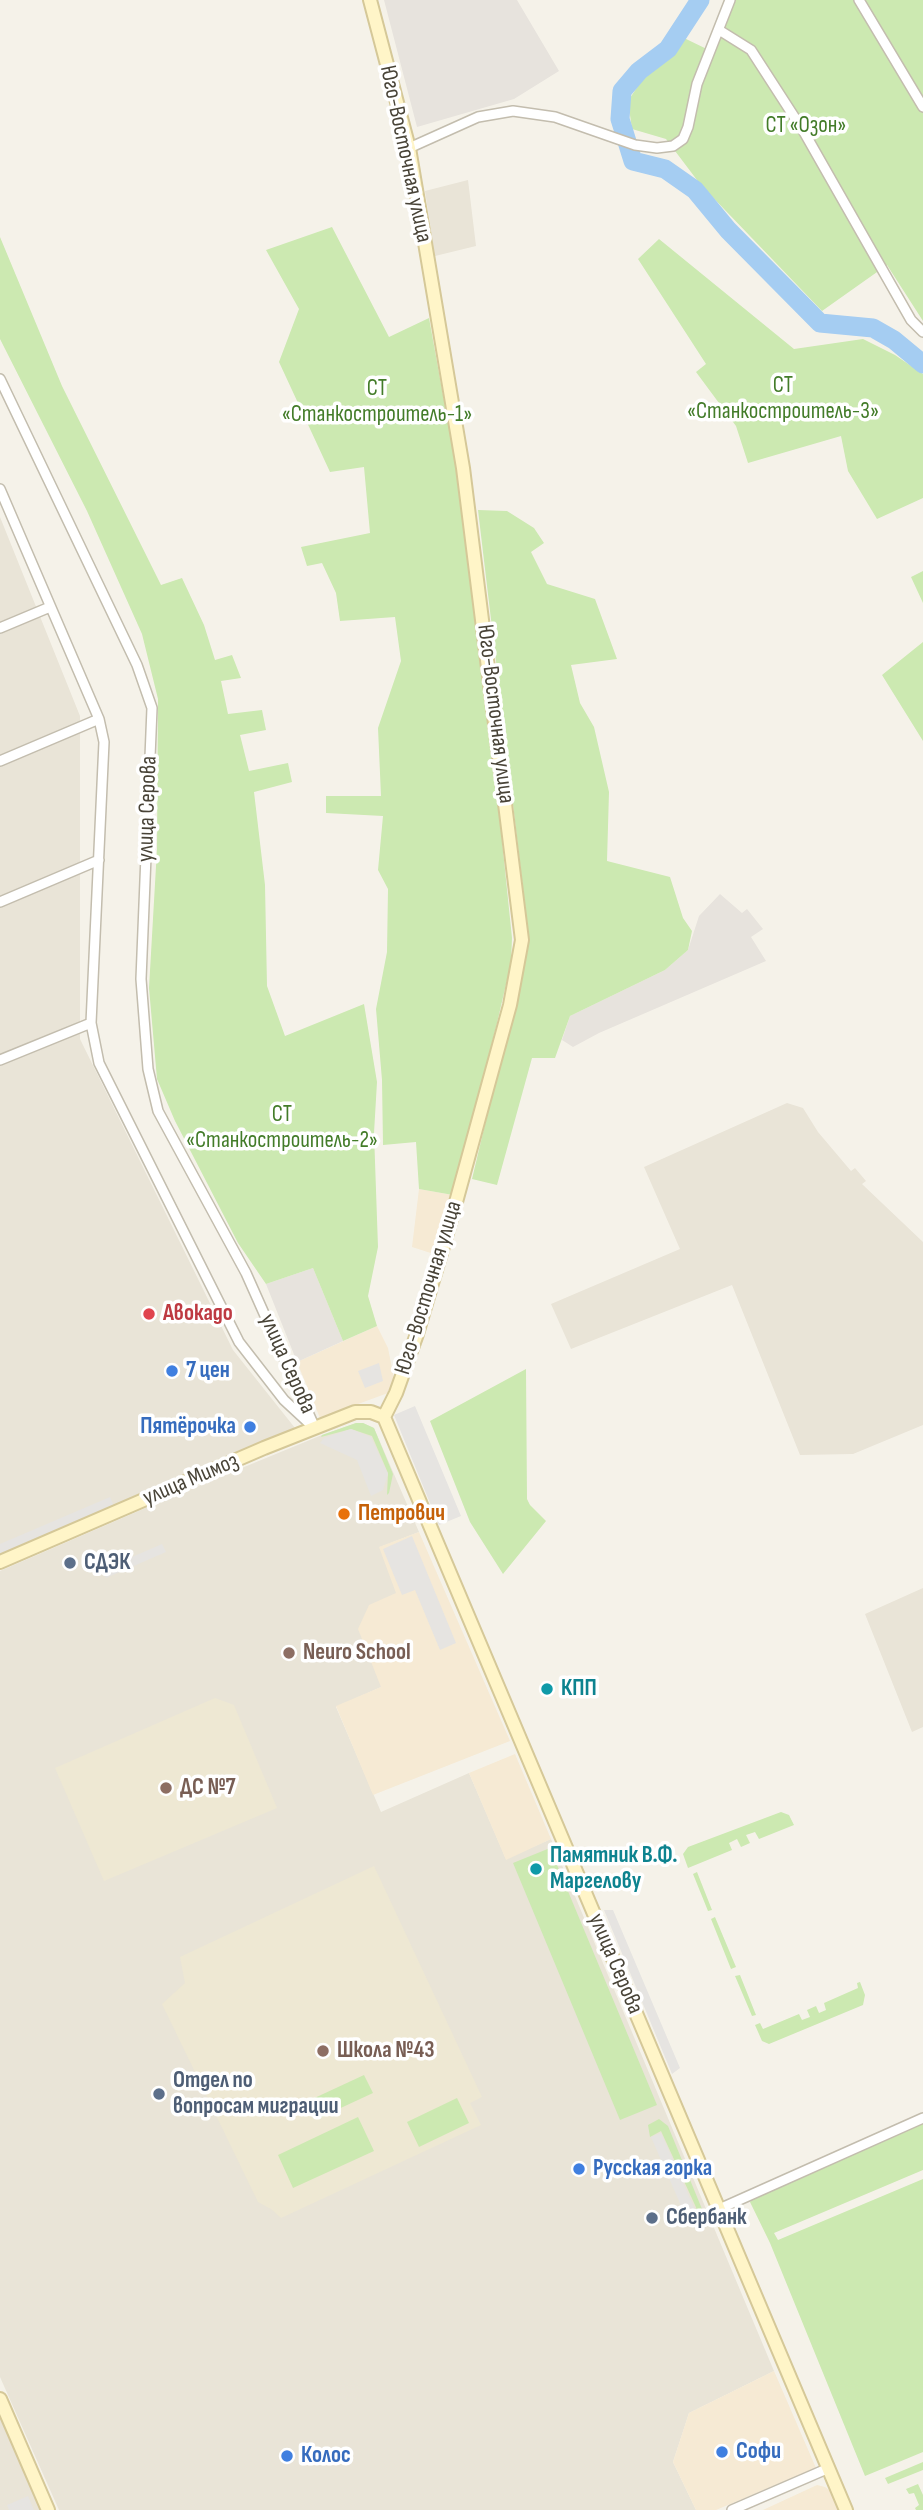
<!DOCTYPE html>
<meta charset="utf-8">
<style>
body{margin:0}
canvas{display:block;background:#f5f2e9}
</style>
<canvas width="923" height="2510"></canvas>
<script>
const g = document.querySelector('canvas').getContext('2d');
g.lineJoin = 'round';
function paint(path, color) { g.fillStyle = color; g.fill(path, 'evenodd'); }
const toPath = rows => new Path2D(rows.map(r => 'M' + r).join(''));
function trace(path, color, width, dash) { g.strokeStyle = color; g.lineWidth = width; g.lineCap = dash ? 'butt' : 'round'; g.setLineDash(dash || []); g.stroke(path); }
function label(font, color, halo, rows, align = 'center') {
  g.font = font + ' "Sofia Sans Condensed",sans-serif'; g.lineWidth = 7; g.setLineDash([]); g.textBaseline = 'middle'; g.strokeStyle = halo; g.fillStyle = color; for (const [text, x, y, turn = 0] of rows) {
    g.save(); g.translate(x, y); g.rotate((+turn || 0) * Math.PI / 180); g.textAlign = isNaN(turn) ? turn : align; if (halo) g.strokeText(text, 0, 0); g.fillText(text, 0, 0); g.restore();
  }
}
paint(toPath([
 [468,180,476,246,435,256,425,191],
 [0,517,80,716,80,1039,233,1350,295,1428,0,1554],
 [787,1103,803,1108,818,1132,851,1171,855,1168,866,1181,862,1184,923,1242,923,1425,853,1454,800,1455,732,1285,571,1349,551,1304,680,1249,644,1167],
 [356,1423,363,1423,374,1428,419,1532,380,1547,397,1593,381,1687,336,1707,381,1812,469,1773,506,1859,551,1839,774,2371,689,2413,673,2462,696,2510,59,2510,0,2377,0,1571,164,1500,322,1435],
 [923,1588,923,1727,912,1732,865,1614],
 [0,2414,42,2510,0,2510]
]), '#e9e4d7');
paint(toPath([
 [419,1189,453,1195,437,1255,412,1247],
 [377,1326,388,1348,395,1383,388,1393,320,1418,297,1362],
 [419,1532,510,1741,373,1795,336,1706,381,1687,358,1629,369,1605,396,1593,379,1547],
 [515,1754,551,1839,506,1860,469,1773],
 [774,2371,816,2468,716,2510,696,2510,673,2462,689,2413],
 [817,2485,825,2487,832,2492,839,2510,763,2510]
]), '#f6ead4');
paint(toPath([
 [384,0,517,0,559,71,514,99,417,127],
 [720,894,742,913,747,909,763,929,751,937,766,961,599,1033,573,1047,562,1040,570,1016,665,970,688,950,699,916],
 [313,1268,343,1341,297,1362,266,1284]
]), '#e7e3dd');
paint(toPath([
 [215,1698,234,1705,277,1808,104,1881,55,1768],
 [374,1866,482,2097,470,2103,481,2125,281,2218,271,2209,258,2202,162,2004,185,1983,180,1957]
]), '#eee8d3');
paint(toPath([
 [736,0,923,0,923,321,887,265,822,311,700,184,666,139,632,129,628,101,644,77,684,38,715,53],
 [332,227,389,337,429,318,457,472,484,666,512,938,511,963,497,1023,453,1195,419,1189,416,1142,383,1145,382,1080,376,1009,387,952,388,889,378,870,383,816,326,813,326,796,381,796,378,728,401,661,395,617,340,621,336,593,322,563,307,566,301,547,370,533,364,467,330,472,279,362,299,309,266,250],
 [0,237,62,386,161,585,182,578,204,625,215,660,232,655,241,678,221,681,228,714,262,710,266,730,240,735,249,771,288,763,292,782,254,792,265,885,267,986,285,1036,364,1004,377,1082,374,1133,378,1247,368,1296,377,1326,343,1341,313,1268,266,1284,238,1243,175,1121,157,1079,149,988,157,849,158,699,142,634,87,511,0,339],
 [659,239,794,349,863,339,895,355,923,374,923,498,877,519,848,471,841,436,748,463,736,426,696,372,706,364,638,259],
 [478,510,507,511,534,528,544,543,531,552,547,584,595,599,617,659,571,665,580,703,594,727,609,792,607,861,670,877,683,918,692,931,688,950,665,970,570,1016,555,1058,532,1058,497,1185,472,1179,507,1032,514,1013,529,939],
 [923,571,923,603,911,577],
 [923,642,923,741,882,675],
 [526,1369,527,1499,530,1505,546,1521,503,1574,470,1522,430,1421],
 [356,1423,363,1423,374,1428,393,1474,389,1493,387,1495,388,1473,372,1436,351,1429,321,1437,322,1435],
 [781,1812,789,1815,794,1825,759,1839,755,1832,746,1835,750,1843,741,1847,737,1839,729,1843,732,1850,688,1868,683,1854,688,1847],
 [550,1848,657,2105,620,2120,513,1863],
 [697,1872,712,1910,708,1911,693,1874],
 [715,1917,736,1967,731,1969,711,1919],
 [740,1975,756,2015,752,2016,735,1976],
 [860,1982,865,1995,863,2005,769,2044,762,2041,755,2025,760,2023,763,2029,799,2014,802,2020,810,2017,807,2010,816,2006,819,2013,826,2010,824,2003,858,1988,857,1983],
 [364,2075,373,2093,317,2119,308,2101],
 [457,2098,469,2123,419,2147,407,2122],
 [358,2117,374,2151,293,2188,278,2155],
 [659,2119,668,2126,704,2214,700,2216,661,2131,650,2137,648,2125],
 [923,2123,923,2170,774,2233,778,2240,923,2179,923,2452,865,2476,770,2243,750,2202,753,2198],
 [923,2462,923,2470,888,2484,885,2478],
 [918,2484,923,2495,923,2510,916,2510,915,2508,919,2505,914,2493,909,2494,906,2489]
]), '#cce9b1');
paint(toPath([
 [379,1363,383,1381,365,1388,358,1371],
 [415,1406,461,1516,439,1525,394,1415],
 [351,1429,371,1437,388,1474,383,1490,371,1496,357,1460,320,1443,324,1438],
 [110,1497,114,1506,0,1555,0,1544],
 [412,1536,456,1643,440,1650,415,1590,402,1595,383,1549],
 [162,1544,166,1552,106,1578,102,1570],
 [604,1910,613,1910,680,2068,672,2074],
 [661,2133,696,2212,686,2217,651,2137],
 [28,2496,34,2510,9,2510,7,2505]
]), '#e6e4e1');
trace(toPath([
 [700,0,668,49,639,71,622,91,620,119,633,161,665,169,695,190,728,230,820,323,873,328,894,340,923,364]
]), '#a5cdf2', 19);
const street = toPath([
 [859,0,923,107],
 [719,30,751,50,804,132,911,320,923,332],
 [409,148,478,117,513,111,555,117,635,145,657,148,673,146,683,139,688,127,697,84,730,0],
 [0,379,137,665,152,708,141,979,148,1069,158,1111,246,1273,315,1428],
 [0,489,99,719,104,742,91,1023,99,1063,239,1342,284,1400,311,1425],
 [0,628,50,607],
 [0,761,99,719],
 [0,902,99,860],
 [0,1060,91,1023],
 [719,2209,923,2118],
 [732,2510,829,2468]
]);
const secondary = toPath([
 [370,0,409,148,463,468,522,940,510,1005,453,1213,417,1334,396,1393,384,1417],
 [384,1417,846,2510],
 [0,1562,264,1448,355,1412,371,1412,384,1417],
 [0,2399,48,2510]
]);
trace(street, '#c3bdae', 12);
trace(secondary, '#d5c898', 16);
trace(street, '#fff', 9);
trace(secondary, '#fff5c8', 12);
for (const [x, y, r, color] of [
 [149,1314,7,"#e0444e"],
 [172,1371,7,"#3f7fe0"],
 [250,1427,7,"#3f7fe0"],
 [344,1514,7,"#e8710a"],
 [70,1563,7,"#5c6f8a"],
 [289,1653,7,"#8d6e63"],
 [547,1689,7,"#0f9aa8"],
 [166,1788,7,"#8d6e63"],
 [536,1869,7,"#0f9aa8"],
 [323,2051,7,"#8d6e63"],
 [159,2094,7,"#5c6f8a"],
 [579,2169,7,"#3f7fe0"],
 [652,2218,7,"#5c6f8a"],
 [722,2452,7,"#3f7fe0"],
 [287,2456,7,"#3f7fe0"]
]) { const dot = new Path2D(); dot.arc(x, y, r, 0, 2 * Math.PI); g.fillStyle = color; g.fill(dot); trace(dot, '#fff', 2.5); }
label('23px', '#437c29', '#fff', [
 ["СТ «Озон»",806,126],
 ["СТ",783,386],
 ["«Станкостроитель-3»",783,412],
 ["СТ",377,389],
 ["«Станкостроитель-1»",377,415],
 ["СТ",282,1115],
 ["«Станкостроитель-2»",282,1141]
]);
label('23px', '#484337', '#fff', [
 ["Юго-Восточная улица",405,154,78],
 ["Юго-Восточная улица",495,714,83],
 ["улица Серова",148,809,-88],
 ["Юго-Восточная улица",429,1288,-73],
 ["улица Серова",287,1364,66],
 ["улица Мимоз",191,1480,-23],
 ["улица Серова",615,1964,67]
]);
label('bold 23px', '#be3a42', '#fff', [
 ["Авокадо",163,1314]
], 'left');
label('bold 23px', '#366cbe', '#fff', [
 ["7 цен",186,1371],
 ["Пятёрочка",236,1427,"right"],
 ["Русская горка",593,2169],
 ["Софи",736,2452],
 ["Колос",301,2456]
], 'left');
label('bold 23px', '#c56008', '#fff', [
 ["Петрович",358,1514]
], 'left');
label('bold 23px', '#4e5e75', '#fff', [
 ["СДЭК",84,1563],
 ["Отдел по",173,2081],
 ["вопросам миграции",173,2107],
 ["Сбербанк",666,2218]
], 'left');
label('bold 23px', '#785e54', '#fff', [
 ["Neuro School",303,1653],
 ["ДС №7",180,1788],
 ["Школа №43",337,2051]
], 'left');
label('bold 23px', '#0d838f', '#fff', [
 ["КПП",561,1689],
 ["Памятник В.Ф.",550,1856],
 ["Маргелову",550,1882]
], 'left');
</script>
